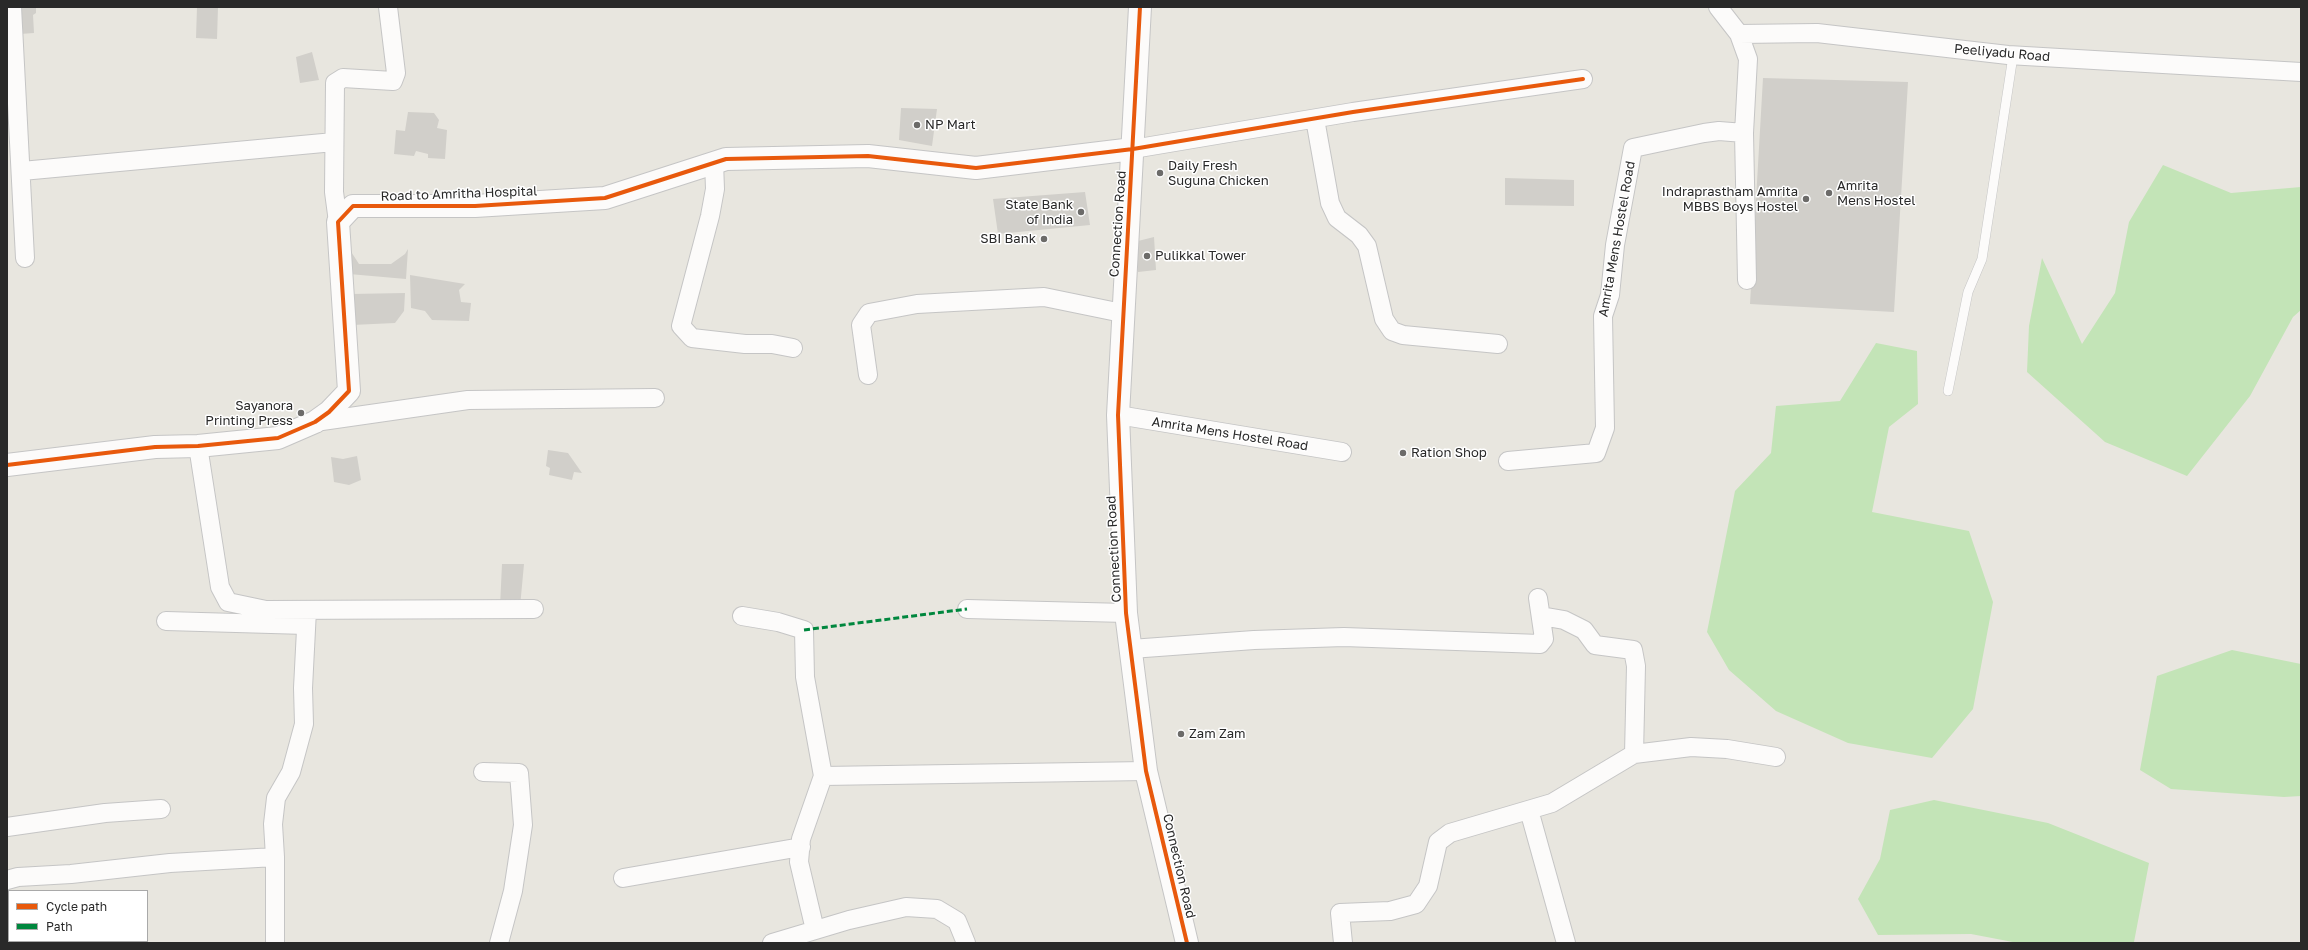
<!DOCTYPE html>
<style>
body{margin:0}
#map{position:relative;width:2308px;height:950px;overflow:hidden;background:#e8e6df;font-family:"Golos Text",sans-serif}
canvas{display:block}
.frame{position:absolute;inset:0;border:8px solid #292929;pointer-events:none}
.legend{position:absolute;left:8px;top:890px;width:140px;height:52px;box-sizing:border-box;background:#fff;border:1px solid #a9a9a9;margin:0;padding:5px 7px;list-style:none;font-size:12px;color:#292929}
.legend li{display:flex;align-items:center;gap:8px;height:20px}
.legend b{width:20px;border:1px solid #a9a9a9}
</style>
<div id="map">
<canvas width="2308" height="950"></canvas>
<div class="frame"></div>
<ul class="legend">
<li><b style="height:5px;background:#e8590c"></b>Cycle path</li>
<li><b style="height:5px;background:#00873e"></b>Path</li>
</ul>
</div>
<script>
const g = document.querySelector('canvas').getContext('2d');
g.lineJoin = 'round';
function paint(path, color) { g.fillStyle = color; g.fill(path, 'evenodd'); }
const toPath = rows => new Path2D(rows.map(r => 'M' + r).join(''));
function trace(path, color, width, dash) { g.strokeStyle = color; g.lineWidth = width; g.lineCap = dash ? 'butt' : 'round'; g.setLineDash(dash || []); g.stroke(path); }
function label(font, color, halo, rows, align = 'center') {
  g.font = font + ' "Golos Text",sans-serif'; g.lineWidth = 3; g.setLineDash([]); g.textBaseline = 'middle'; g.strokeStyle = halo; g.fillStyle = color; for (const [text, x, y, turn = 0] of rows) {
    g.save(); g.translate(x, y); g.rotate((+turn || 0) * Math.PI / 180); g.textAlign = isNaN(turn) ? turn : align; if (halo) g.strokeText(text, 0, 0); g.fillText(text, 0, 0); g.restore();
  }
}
paint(toPath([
 [2163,165,2231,193,2301,187,2301,310,2293,317,2250,396,2187,476,2105,442,2027,372,2029,326,2042,258,2082,344,2115,293,2129,222],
 [1876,343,1917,351,1918,404,1889,427,1872,512,1969,531,1993,602,1973,709,1932,758,1848,743,1776,711,1729,670,1707,632,1735,491,1771,453,1776,406,1840,401],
 [2232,650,2301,664,2301,796,2284,797,2171,789,2140,770,2157,676],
 [1934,800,2048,823,2149,863,2134,942,2018,943,1971,934,1878,935,1858,899,1880,859,1890,810]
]), '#c3e4b7');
paint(toPath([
 [18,7,36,7,36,13,33,15,34,33,20,34],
 [197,7,218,7,217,39,196,38],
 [312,52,319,80,300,83,296,57],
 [1763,78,1908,82,1894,312,1750,304],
 [901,108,937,109,932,146,899,140],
 [408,112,434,113,439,120,437,128,447,130,445,159,428,158,428,154,416,151,414,156,394,154,396,130,405,131],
 [1505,178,1574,180,1574,206,1505,205],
 [1085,192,1090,225,998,234,993,199],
 [1154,237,1156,270,1138,272,1138,241],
 [348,247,359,264,391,264,405,254,408,249,406,279,349,274],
 [410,275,465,284,459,290,461,302,471,303,469,321,432,320,425,311,411,308],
 [405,293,404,311,395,323,352,325,351,294],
 [303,409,305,415,299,417,296,411],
 [548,450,568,453,582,473,574,472,572,480,549,475,550,468,546,466],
 [357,456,361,480,349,485,334,482,331,457,343,459],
 [502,564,524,564,520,607,500,607]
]), '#d1cfca');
const lane = toPath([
 [1948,391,1968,292,1982,259,2013,56]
]);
const street = toPath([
 [12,7,25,258],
 [1718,7,1739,34,1817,33,2008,55,2301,72],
 [1315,119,1330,203,1337,218,1359,235,1367,246,1384,319,1392,331,1403,335,1498,344],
 [1744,133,1747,280],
 [1133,149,1353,112,1583,79],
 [714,162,715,189,710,216,681,326,692,338,745,344,772,344,793,348],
 [22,171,334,142],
 [338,222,334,192,335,83,343,78,393,81,396,73,388,7],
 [868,375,861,325,869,313,917,304,1044,297,1122,313],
 [1118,415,1342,452],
 [315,422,468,400,655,398],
 [198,446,220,587,228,602,266,610,534,609],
 [1508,461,1596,453,1605,428,1603,316,1610,295,1615,245,1633,148,1704,133,1719,131,1744,133,1748,59,1739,34],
 [967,609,1126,613],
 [742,616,778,622,804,630,805,677,823,776,801,839,799,862,815,930],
 [1541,616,1564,620,1584,630,1595,645,1633,650,1636,666,1634,754],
 [166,621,306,625],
 [1131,649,1254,640,1344,637,1540,644,1544,639,1538,598],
 [483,772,519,773,523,825,513,891,499,943],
 [823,776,1146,771],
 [1529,810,1566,943],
 [7,827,105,813,161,809],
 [275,857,273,824,276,798,291,772,304,724,303,688,307,610],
 [623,878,801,847],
 [7,880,18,877,71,874,170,863,275,857,275,943],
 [772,943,849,920,906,907,937,909,957,921,966,943],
 [1343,943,1340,913,1390,911,1416,904,1428,886,1438,842,1450,833,1552,803,1634,754,1691,747,1727,749,1776,757]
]);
const secondary = toPath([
 [1140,7,1118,415,1126,613,1146,771,1187,943],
 [7,465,155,447,198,446,278,438,315,422,329,412,349,391,338,222,353,206,475,206,605,198,726,159,868,156,976,168,1133,149],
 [7,937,8,943]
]);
trace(lane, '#c5c5c5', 10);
trace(street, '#c5c5c5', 20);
trace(secondary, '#c5c5c5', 24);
trace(lane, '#fcfbfa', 9);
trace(street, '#fcfbfa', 18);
trace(secondary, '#fcfbfa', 22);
trace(toPath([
 [804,630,967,609]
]), '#00873e', 3, [6, 3]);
trace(toPath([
 [1140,7,1118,415,1126,613,1146,771,1187,943],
 [7,465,155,447,198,446,278,438,315,422,329,412,349,391,338,222,353,206,475,206,605,198,726,159,868,156,976,168,1133,149,1353,112,1583,79]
]), '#e8590c', 4);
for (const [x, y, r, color] of [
 [917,125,4,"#6c6b69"],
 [1160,173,4,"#6c6b69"],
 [1829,193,4,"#6c6b69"],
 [1806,199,4,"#6c6b69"],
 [1081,212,4,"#6c6b69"],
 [1044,239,4,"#6c6b69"],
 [1147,256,4,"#6c6b69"],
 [301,413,4,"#6c6b69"],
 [1403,453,4,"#6c6b69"],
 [1181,734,4,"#6c6b69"]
]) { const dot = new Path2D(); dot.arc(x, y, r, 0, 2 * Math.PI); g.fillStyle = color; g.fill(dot); trace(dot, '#fff', 1.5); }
label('13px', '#292929', '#fff', [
 ["Peeliyadu Road",2002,53,5],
 ["Road to Amritha Hospital",459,194,-2],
 ["Connection Road",1118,224,-86],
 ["Amrita Mens Hostel Road",1617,239,-80],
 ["Amrita Mens Hostel Road",1230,434,9],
 ["Connection Road",1114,549,-93],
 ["Connection Road",1179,866,77]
]);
label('13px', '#292929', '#fff', [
 ["NP Mart",925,125],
 ["Daily Fresh",1168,166],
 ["Suguna Chicken",1168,181],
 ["Amrita",1837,186],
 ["Mens Hostel",1837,201],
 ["Indraprastham Amrita",1798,192,"right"],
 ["MBBS Boys Hostel",1798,207,"right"],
 ["State Bank",1073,205,"right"],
 ["of India",1073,220,"right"],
 ["SBI Bank",1036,239,"right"],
 ["Pulikkal Tower",1155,256],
 ["Sayanora",293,406,"right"],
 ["Printing Press",293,421,"right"],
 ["Ration Shop",1411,453],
 ["Zam Zam",1189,734]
], 'left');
</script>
